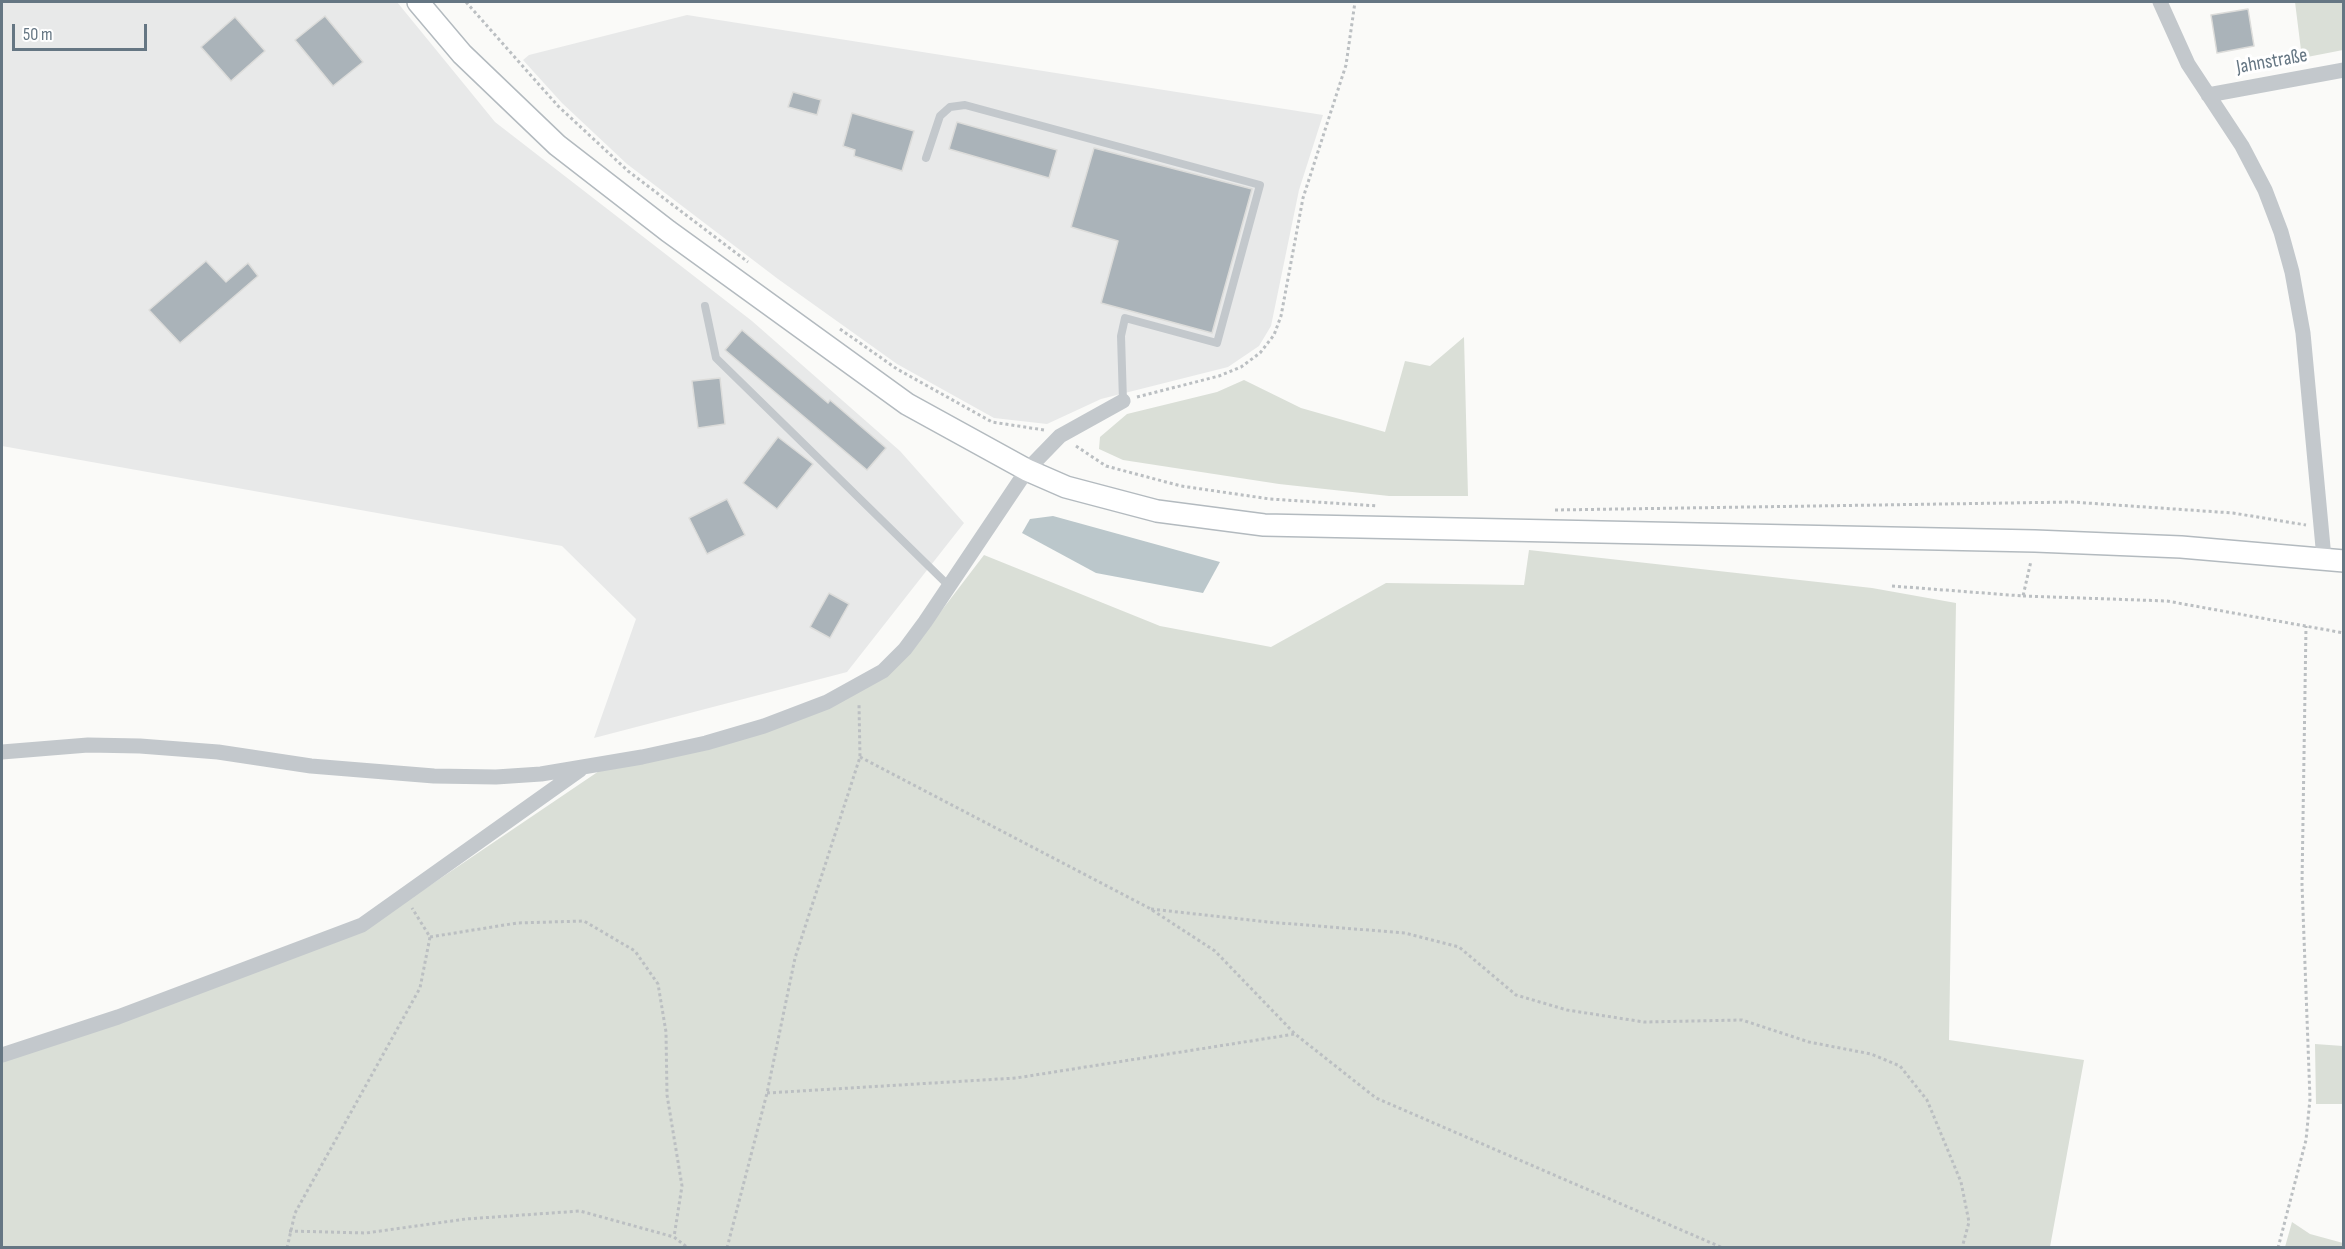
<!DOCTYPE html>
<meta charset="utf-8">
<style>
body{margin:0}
#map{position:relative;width:2345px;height:1249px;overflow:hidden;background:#fafaf8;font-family:"Sofia Sans Condensed",sans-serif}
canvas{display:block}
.frame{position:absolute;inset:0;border:3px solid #657683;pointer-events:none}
.scale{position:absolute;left:12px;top:24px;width:135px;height:27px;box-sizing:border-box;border:3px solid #657683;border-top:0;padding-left:8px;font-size:18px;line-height:21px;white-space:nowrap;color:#657683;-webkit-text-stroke:4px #fff;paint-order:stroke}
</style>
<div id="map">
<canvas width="2345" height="1249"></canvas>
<div class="frame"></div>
<div class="scale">50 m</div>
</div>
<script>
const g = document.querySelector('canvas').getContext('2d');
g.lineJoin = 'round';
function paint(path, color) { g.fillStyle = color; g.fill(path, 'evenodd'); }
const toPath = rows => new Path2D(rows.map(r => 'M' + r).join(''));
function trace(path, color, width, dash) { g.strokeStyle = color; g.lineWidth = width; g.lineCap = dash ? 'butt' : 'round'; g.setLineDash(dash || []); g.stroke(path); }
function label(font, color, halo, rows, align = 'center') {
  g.font = font + ' "Sofia Sans Condensed",sans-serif'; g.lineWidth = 6; g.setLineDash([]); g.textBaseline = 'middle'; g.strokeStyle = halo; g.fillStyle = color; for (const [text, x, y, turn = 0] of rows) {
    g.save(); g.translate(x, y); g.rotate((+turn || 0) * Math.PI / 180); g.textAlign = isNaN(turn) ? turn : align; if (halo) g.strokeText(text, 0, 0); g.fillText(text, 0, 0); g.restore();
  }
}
paint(toPath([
 [2,2,397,2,495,122,752,321,900,451,964,523,847,672,594,738,636,619,562,546,2,446],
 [687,15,1323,115,1299,190,1271,326,1259,346,1228,367,1101,399,1047,424,994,418,897,364,778,279,627,164,562,103,523,60,529,55]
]), '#e8e9e9');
paint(toPath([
 [2295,2,2343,2,2343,50,2302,58],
 [1464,337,1468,496,1389,496,1279,484,1123,460,1099,449,1100,437,1127,414,1217,392,1244,380,1301,408,1385,432,1405,361,1430,366],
 [1529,550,1872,588,1956,603,1949,1040,2084,1060,2050,1247,2,1248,2,1060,367,928,602,769,833,706,916,644,984,555,1160,626,1271,647,1386,583,1524,585],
 [2315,1044,2343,1046,2343,1104,2316,1104],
 [2292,1222,2310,1234,2343,1243,2343,1247,2285,1247]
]), '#dadfd7');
paint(toPath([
 [1053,516,1220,562,1203,593,1096,573,1022,533,1030,519]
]), '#bbc7cb');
const building = toPath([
 [2248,9,2254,46,2217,53,2211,15,2248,9],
 [325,16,363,62,333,86,295,40,325,16],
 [235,17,265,51,231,81,201,47,235,17],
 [793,92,821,100,817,115,788,107,793,92],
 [852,113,914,131,902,171,854,156,855,150,843,146,852,113],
 [957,122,1057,150,1049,178,949,149,957,122],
 [1094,148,1252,189,1212,333,1101,303,1118,241,1071,227,1094,148],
 [206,261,226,282,248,263,258,276,180,343,149,310,206,261],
 [742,330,828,403,830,400,886,448,867,470,725,350,742,330],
 [720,378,725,424,698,428,692,381,720,378],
 [778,437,813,464,777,509,743,483,778,437],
 [727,499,745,535,707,554,689,518,727,499],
 [829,593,849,604,830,638,810,627,829,593]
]);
paint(building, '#aab3b9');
trace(building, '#dcdcda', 1.5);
const secondary = toPath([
 [418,2,462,54,557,145,668,231,907,404,1027,470,1066,487,1157,511,1264,525,2035,541,2181,547,2344,561]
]);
trace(secondary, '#b3babf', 24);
trace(toPath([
 [466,2,558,106,628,171,748,262],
 [840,329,897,369,992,422,1044,430],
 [1137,397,1219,376,1241,367,1260,353,1274,335,1281,316,1303,198,1346,65,1355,2],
 [1076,446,1106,466,1181,486,1270,499,1378,506],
 [1555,510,2072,502,2233,513,2306,525],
 [1892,586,2023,596,2031,561],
 [2023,596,2167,601,2344,633],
 [860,757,1149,908,1215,951,1295,1034,1376,1098,1723,1248],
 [1151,909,1268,922,1405,933,1459,947,1516,995,1567,1010,1644,1022,1742,1020,1809,1042,1871,1054,1900,1066,1927,1100,1961,1182,1969,1222,1962,1248],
 [430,937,517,923,584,921,635,951,658,984,666,1032,667,1095,682,1186,674,1237],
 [767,1093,1016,1078,1295,1034],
 [289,1231,366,1233,466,1219,580,1211,674,1237,688,1248],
 [287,1248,295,1213,420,988,430,937,412,908],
 [727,1248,767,1093,795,958,860,757,859,704],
 [2278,1248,2306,1140,2310,1099,2302,884,2306,626]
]), '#bbbfc2', 3, [3, 3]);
trace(toPath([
 [926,158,940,116,950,107,965,105,1260,185,1217,343,1125,318,1121,336,1123,401],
 [705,306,716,358,950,587]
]), '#c3c8cc', 8);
trace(toPath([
 [2160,2,2188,64,2242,146,2265,190,2281,232,2292,272,2303,333,2324,558],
 [2208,95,2344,70],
 [2,752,88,745,140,746,218,752,311,766,434,776,496,777,541,774,642,757,706,743,764,726,827,702,883,671,905,649,925,622,1027,470,1060,436,1123,401],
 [2,1055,118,1017,362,925,580,770]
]), '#c3c8cc', 15);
trace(secondary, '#fff', 21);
label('20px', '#657683', '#fff', [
 ["Jahnstraße",2272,62,-10]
]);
</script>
